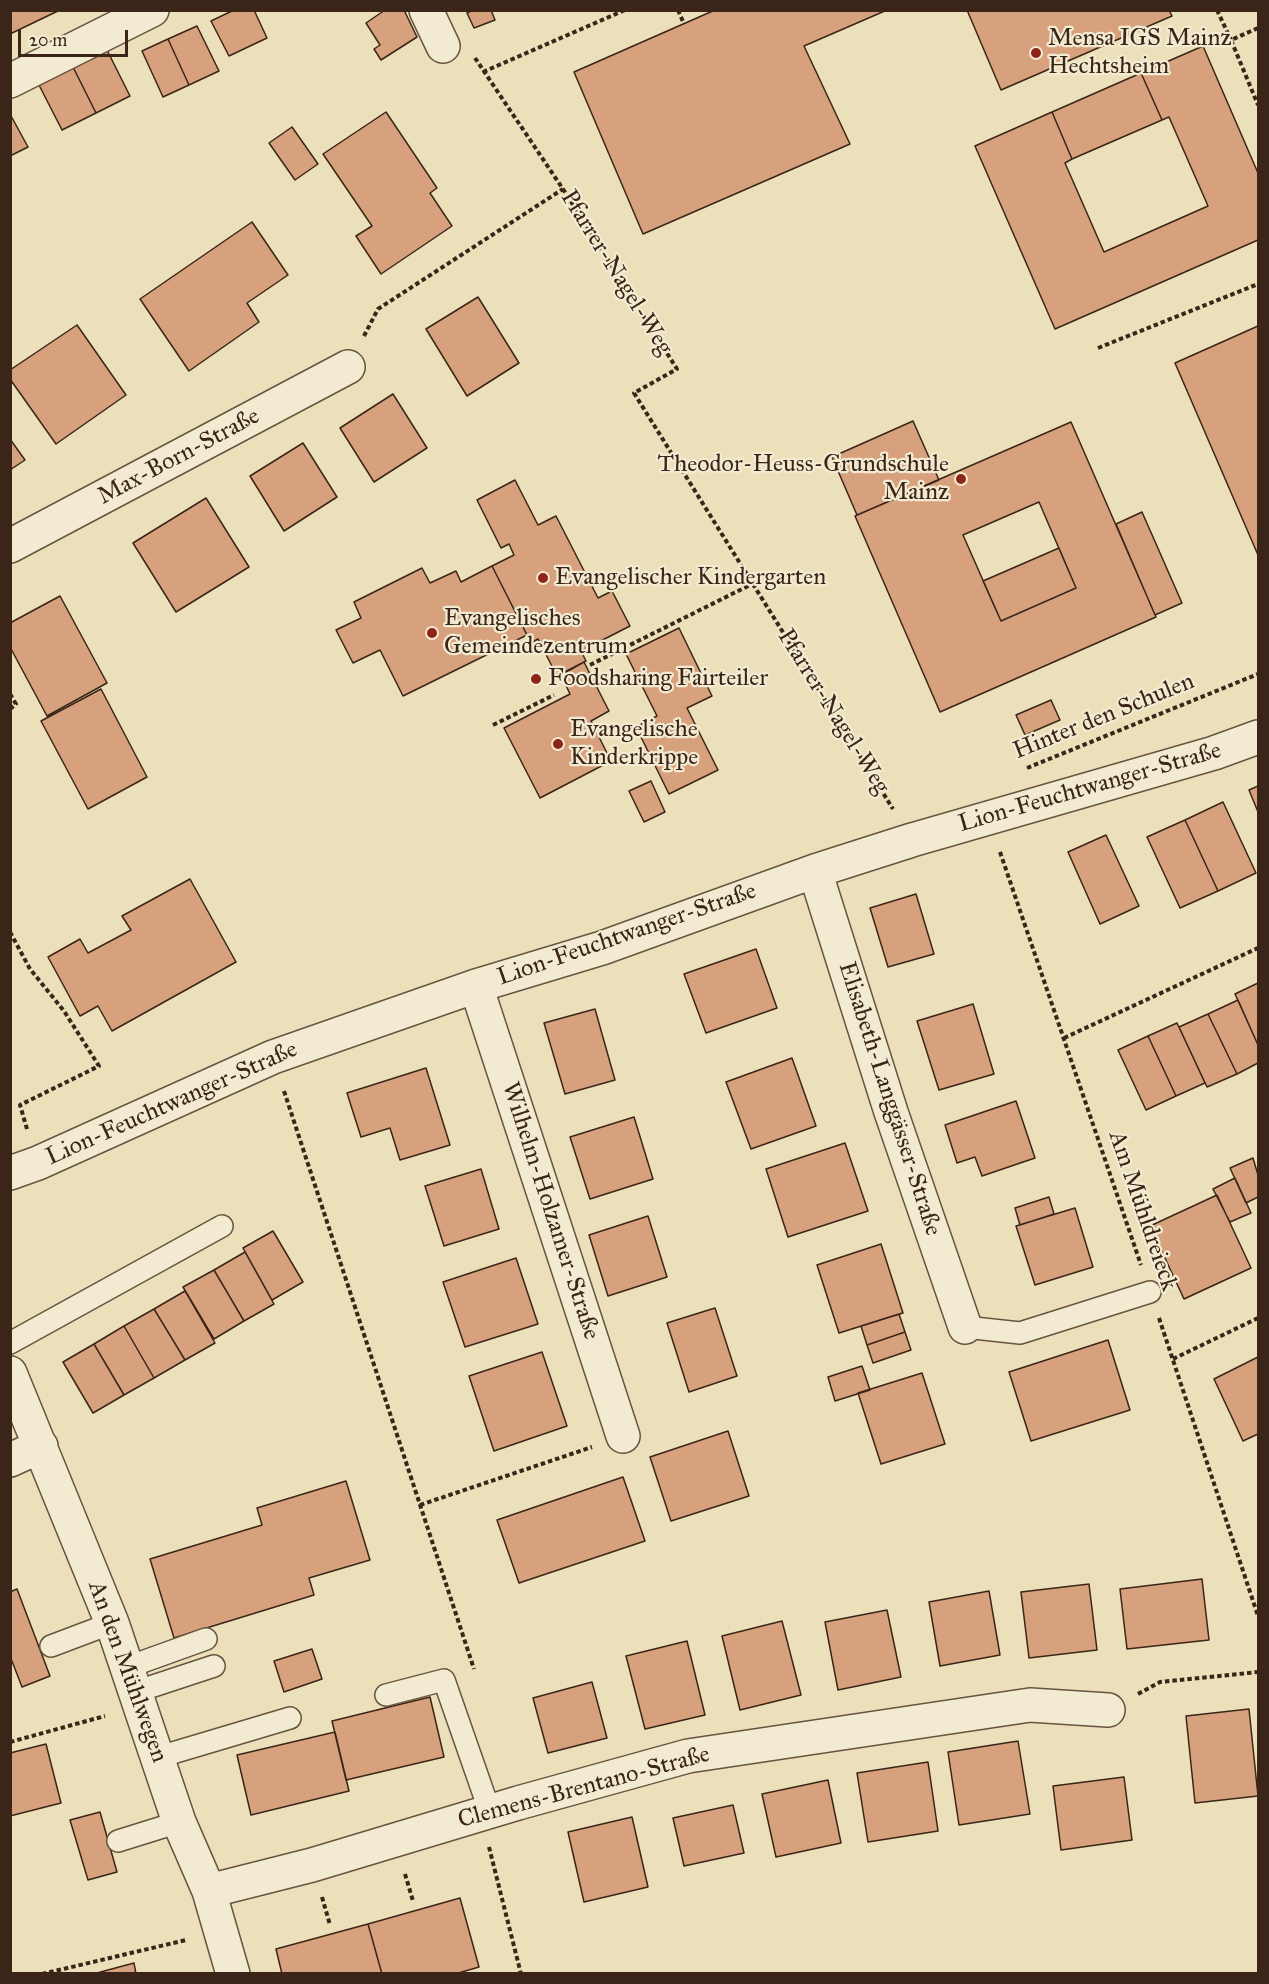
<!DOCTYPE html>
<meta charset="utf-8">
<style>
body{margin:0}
#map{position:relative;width:1269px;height:1984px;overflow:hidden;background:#ebe0ba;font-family:"IM FELL Great Primer",serif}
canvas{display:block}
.frame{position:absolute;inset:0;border:12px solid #3a2518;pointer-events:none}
.scale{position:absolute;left:18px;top:30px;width:110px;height:27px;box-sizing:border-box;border:3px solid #3a2518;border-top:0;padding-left:8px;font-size:18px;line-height:21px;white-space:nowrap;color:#3a2518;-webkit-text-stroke:4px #f2ebd2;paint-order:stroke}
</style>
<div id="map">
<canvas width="1269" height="1984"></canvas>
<div class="frame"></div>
<div class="scale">20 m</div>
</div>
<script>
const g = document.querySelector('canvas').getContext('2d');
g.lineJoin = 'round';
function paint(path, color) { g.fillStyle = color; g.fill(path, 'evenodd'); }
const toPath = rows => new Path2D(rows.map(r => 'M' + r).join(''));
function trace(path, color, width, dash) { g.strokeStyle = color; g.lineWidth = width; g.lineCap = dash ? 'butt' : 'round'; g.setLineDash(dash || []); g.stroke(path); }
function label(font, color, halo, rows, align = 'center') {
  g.font = font + ' "IM FELL Great Primer",serif'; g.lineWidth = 4.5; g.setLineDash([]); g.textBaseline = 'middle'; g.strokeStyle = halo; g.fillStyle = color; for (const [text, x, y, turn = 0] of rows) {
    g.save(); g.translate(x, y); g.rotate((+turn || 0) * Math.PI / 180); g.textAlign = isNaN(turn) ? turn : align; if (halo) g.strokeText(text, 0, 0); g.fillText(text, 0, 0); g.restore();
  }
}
const building = toPath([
 [10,10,60,10,10,34,10,10],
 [234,10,254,10,267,38,229,56,211,21,234,10],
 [385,10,404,10,417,37,381,60,374,49,380,45,366,23,385,10],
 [473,10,491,10,495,20,474,28,467,13,473,10],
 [715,10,887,10,804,46,850,144,643,234,574,72,715,10],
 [967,10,1169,10,1172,16,1001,90,967,10],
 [197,26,219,71,189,85,168,39,197,26],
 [168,39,189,85,163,97,142,51,168,39],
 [1203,46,1258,173,1258,240,1055,329,975,146,1052,112,1072,159,1065,163,1104,252,1208,206,1169,117,1162,120,1141,73,1203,46],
 [107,50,130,96,96,113,73,67,107,50],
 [73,67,96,113,62,130,39,85,73,67],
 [1141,73,1162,120,1072,159,1052,112,1141,73],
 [386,112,437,188,430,193,452,226,381,274,356,236,372,226,323,154,386,112],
 [10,114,28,147,10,156,10,114],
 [292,127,318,164,295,180,269,143,292,127],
 [252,222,288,275,247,303,259,322,189,371,140,299,252,222],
 [478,297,519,363,467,396,426,329,478,297],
 [77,325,126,395,56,444,10,379,10,370,77,325],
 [1258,326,1258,555,1175,363,1258,326],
 [393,394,427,448,374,482,340,428,393,394],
 [913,421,939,480,857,515,832,457,913,421],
 [1071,422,1156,617,940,712,855,516,1071,422],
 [1039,502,1076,588,1001,621,963,535,1039,502],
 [10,439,25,460,10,470,10,439],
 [303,443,337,497,284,531,250,476,303,443],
 [515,480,538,525,556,516,598,598,612,591,630,626,581,651,586,661,557,676,538,639,531,643,492,566,514,555,509,544,501,548,477,500,515,480],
 [206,498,249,567,176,612,133,543,206,498],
 [1142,512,1182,603,1155,615,1116,524,1142,512],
 [1059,548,1076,588,1001,621,983,581,1059,548],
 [492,566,527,635,403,696,380,650,353,663,336,630,361,618,354,602,422,568,430,583,456,571,461,582,492,566],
 [60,596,107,683,47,716,10,647,10,623,60,596],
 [679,628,712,696,687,708,718,770,669,794,636,727,657,716,626,654,679,628],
 [584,662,609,711,591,721,611,761,540,798,504,728,570,694,561,675,584,662],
 [101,689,147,777,88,809,41,721,101,689],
 [1051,700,1060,720,1025,735,1016,715,1051,700],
 [651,781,665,812,644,822,629,791,651,781],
 [1258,786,1258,812,1249,790,1258,786],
 [1223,802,1256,873,1218,891,1185,820,1223,802],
 [1185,820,1218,891,1180,908,1147,837,1185,820],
 [1106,835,1139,906,1100,924,1068,852,1106,835],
 [190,879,236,962,112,1031,98,1006,80,1016,48,957,80,939,88,953,131,930,122,916,190,879],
 [916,894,934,954,888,967,870,908,916,894],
 [756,949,777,1008,706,1033,684,974,756,949],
 [1258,983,1258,1045,1235,994,1258,983],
 [1238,1000,1258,1045,1258,1063,1237,1074,1208,1014,1238,1000],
 [973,1004,994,1074,939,1090,917,1021,973,1004],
 [595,1009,615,1080,565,1094,544,1023,595,1009],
 [1208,1014,1237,1074,1207,1087,1179,1027,1208,1014],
 [1177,1023,1205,1083,1176,1096,1148,1036,1177,1023],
 [1148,1036,1176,1096,1146,1110,1118,1050,1148,1036],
 [792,1058,816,1126,751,1149,726,1082,792,1058],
 [426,1068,450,1145,400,1160,390,1128,361,1137,347,1093,426,1068],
 [1016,1101,1035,1158,982,1176,975,1157,957,1163,945,1125,1016,1101],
 [634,1117,653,1179,590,1199,570,1137,634,1117],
 [845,1143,868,1211,788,1237,766,1169,845,1143],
 [1253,1158,1258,1175,1258,1197,1246,1203,1230,1168,1253,1158],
 [481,1169,499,1229,444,1246,425,1186,481,1169],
 [1235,1178,1251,1213,1230,1222,1213,1189,1235,1178],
 [1217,1195,1251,1268,1184,1299,1150,1226,1217,1195],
 [1049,1197,1054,1214,1020,1225,1015,1208,1049,1197],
 [1075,1208,1093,1267,1035,1285,1016,1226,1075,1208],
 [648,1216,667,1277,608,1296,589,1235,648,1216],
 [273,1231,303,1282,272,1300,243,1248,273,1231],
 [881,1244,903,1313,839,1333,817,1265,881,1244],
 [245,1252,274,1304,244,1321,214,1270,245,1252],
 [516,1258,538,1324,465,1347,443,1282,516,1258],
 [214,1270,244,1321,214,1339,183,1287,214,1270],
 [185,1291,215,1343,185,1360,154,1309,185,1291],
 [715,1308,737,1376,689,1392,667,1323,715,1308],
 [154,1309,185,1360,154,1378,124,1326,154,1309],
 [899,1314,905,1332,867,1345,861,1326,899,1314],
 [124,1326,154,1378,124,1395,94,1344,124,1326],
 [905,1332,911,1350,873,1363,867,1345,905,1332],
 [1108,1340,1130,1410,1031,1441,1009,1372,1108,1340],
 [94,1344,124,1395,93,1413,63,1362,94,1344],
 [542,1352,567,1426,494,1451,469,1376,542,1352],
 [1258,1357,1258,1434,1243,1441,1214,1379,1258,1357],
 [862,1366,870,1390,835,1401,828,1377,862,1366],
 [922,1373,945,1444,881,1464,858,1393,922,1373],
 [728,1431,749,1496,671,1521,650,1457,728,1431],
 [623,1477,645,1541,519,1583,497,1520,623,1477],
 [346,1481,370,1560,309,1578,314,1595,174,1638,150,1559,262,1525,257,1508,346,1481],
 [1202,1579,1209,1640,1127,1649,1120,1589,1202,1579],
 [1089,1584,1097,1650,1029,1658,1021,1592,1089,1584],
 [17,1589,50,1676,22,1687,10,1656,10,1592,17,1589],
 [989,1591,1000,1655,940,1666,929,1602,989,1591],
 [887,1610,901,1677,838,1690,825,1622,887,1610],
 [782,1621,801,1695,740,1710,722,1636,782,1621],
 [687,1641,705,1715,645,1729,626,1656,687,1641],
 [312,1649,322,1679,284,1692,274,1661,312,1649],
 [592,1682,607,1738,548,1753,533,1698,592,1682],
 [430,1697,444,1757,346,1780,332,1721,430,1697],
 [1249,1709,1258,1796,1195,1803,1186,1716,1249,1709],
 [335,1732,349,1791,251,1815,237,1755,335,1732],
 [1018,1741,1030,1814,959,1825,948,1752,1018,1741],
 [46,1744,61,1803,10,1816,10,1753,46,1744],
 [928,1762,938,1831,868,1842,857,1773,928,1762],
 [1124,1777,1132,1840,1061,1850,1053,1786,1124,1777],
 [828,1780,841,1843,776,1857,762,1794,828,1780],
 [733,1805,744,1853,684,1866,673,1818,733,1805],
 [100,1812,117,1872,88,1880,70,1820,100,1812],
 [632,1817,648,1887,584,1902,568,1832,632,1817],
 [460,1898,479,1967,455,1974,382,1974,368,1924,460,1898],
 [368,1924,382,1974,282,1974,276,1949,368,1924],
 [134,1963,136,1974,93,1974,134,1963]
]);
paint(building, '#d6a17c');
trace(building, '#3a2518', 1.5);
const lane = toPath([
 [965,1327,1020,1333,1150,1292],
 [10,1343,222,1226],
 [51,1646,112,1623],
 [128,1667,206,1639],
 [135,1692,214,1666],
 [386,1695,444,1680,490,1812],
 [159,1757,290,1718],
 [118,1841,179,1822]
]);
const street = toPath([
 [426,10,443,46],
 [10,81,152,10],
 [10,546,348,367],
 [815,871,891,1112,965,1327],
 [476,986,623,1436],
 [10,1173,38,1163,273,1057,476,986,602,948,815,871,912,840,1214,753,1258,737],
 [10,1373,112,1623,179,1822,209,1891,233,1974],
 [10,1460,41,1446],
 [209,1891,312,1865,518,1803,688,1756,1030,1705,1108,1710]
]);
trace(lane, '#665440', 24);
trace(street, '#665440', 36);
trace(toPath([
 [678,10,684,24],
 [1217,10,1231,40],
 [1258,28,1231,40,1258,105],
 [475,58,563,189,677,369,634,393,893,809],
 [483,72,625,10],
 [364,336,378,309,563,189],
 [1098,348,1258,284],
 [590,665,752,584],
 [10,694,16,704,10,709],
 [493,725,554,695],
 [1027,768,1258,674],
 [1000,852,1141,1265],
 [10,932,30,969,64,1011,99,1066,20,1105,27,1129],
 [1064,1038,1258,948],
 [284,1091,474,1669],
 [1159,1318,1258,1616],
 [1173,1359,1258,1318],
 [420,1505,592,1447],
 [1138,1694,1160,1682,1258,1672],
 [10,1742,105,1716],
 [489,1847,521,1974],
 [405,1874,413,1901],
 [322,1897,330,1925],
 [42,1974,186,1940]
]), '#3a2518', 4, [4.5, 3]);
trace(lane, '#f2ebd2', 21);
trace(street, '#f2ebd2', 33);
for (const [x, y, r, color] of [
 [1036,53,6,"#8f2418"],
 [961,479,6,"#8f2418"],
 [543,578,6,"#8f2418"],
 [432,633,6,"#8f2418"],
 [536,679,6,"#8f2418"],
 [558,744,6,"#8f2418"]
]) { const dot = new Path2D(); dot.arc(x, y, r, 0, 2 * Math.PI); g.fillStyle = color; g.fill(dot); trace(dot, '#f2ebd2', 2); }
label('24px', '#3a2518', '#f2ebd2', [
 ["Mensa IGS Mainz",1048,39],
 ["Hechtsheim",1048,67],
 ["Theodor-Heuss-Grundschule",949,465,"right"],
 ["Mainz",949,493,"right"],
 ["Evangelischer Kindergarten",555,578],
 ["Evangelisches",444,619],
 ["Gemeindezentrum",444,647],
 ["Foodsharing Fairteiler",548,679],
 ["Evangelische",570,730],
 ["Kinderkrippe",570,758]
], 'left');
label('24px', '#3a2518', '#f2ebd2', [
 ["Pfarrer-Nagel-Weg",616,273,58],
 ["Max-Born-Straße",179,457,-28],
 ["Pfarrer-Nagel-Weg",833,712,58],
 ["Hinter den Schulen",1104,717,-22],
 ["Lion-Feuchtwanger-Straße",1090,788,-16],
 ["Lion-Feuchtwanger-Straße",627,935,-19],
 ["Elisabeth-Langgässer-Straße",889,1099,72],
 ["Lion-Feuchtwanger-Straße",172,1104,-24],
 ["Wilhelm-Holzamer-Straße",550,1211,72],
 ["Am Mühldreieck",1142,1211,71],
 ["An den Mühlwegen",127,1672,70],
 ["Clemens-Brentano-Straße",584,1788,-15]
]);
</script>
